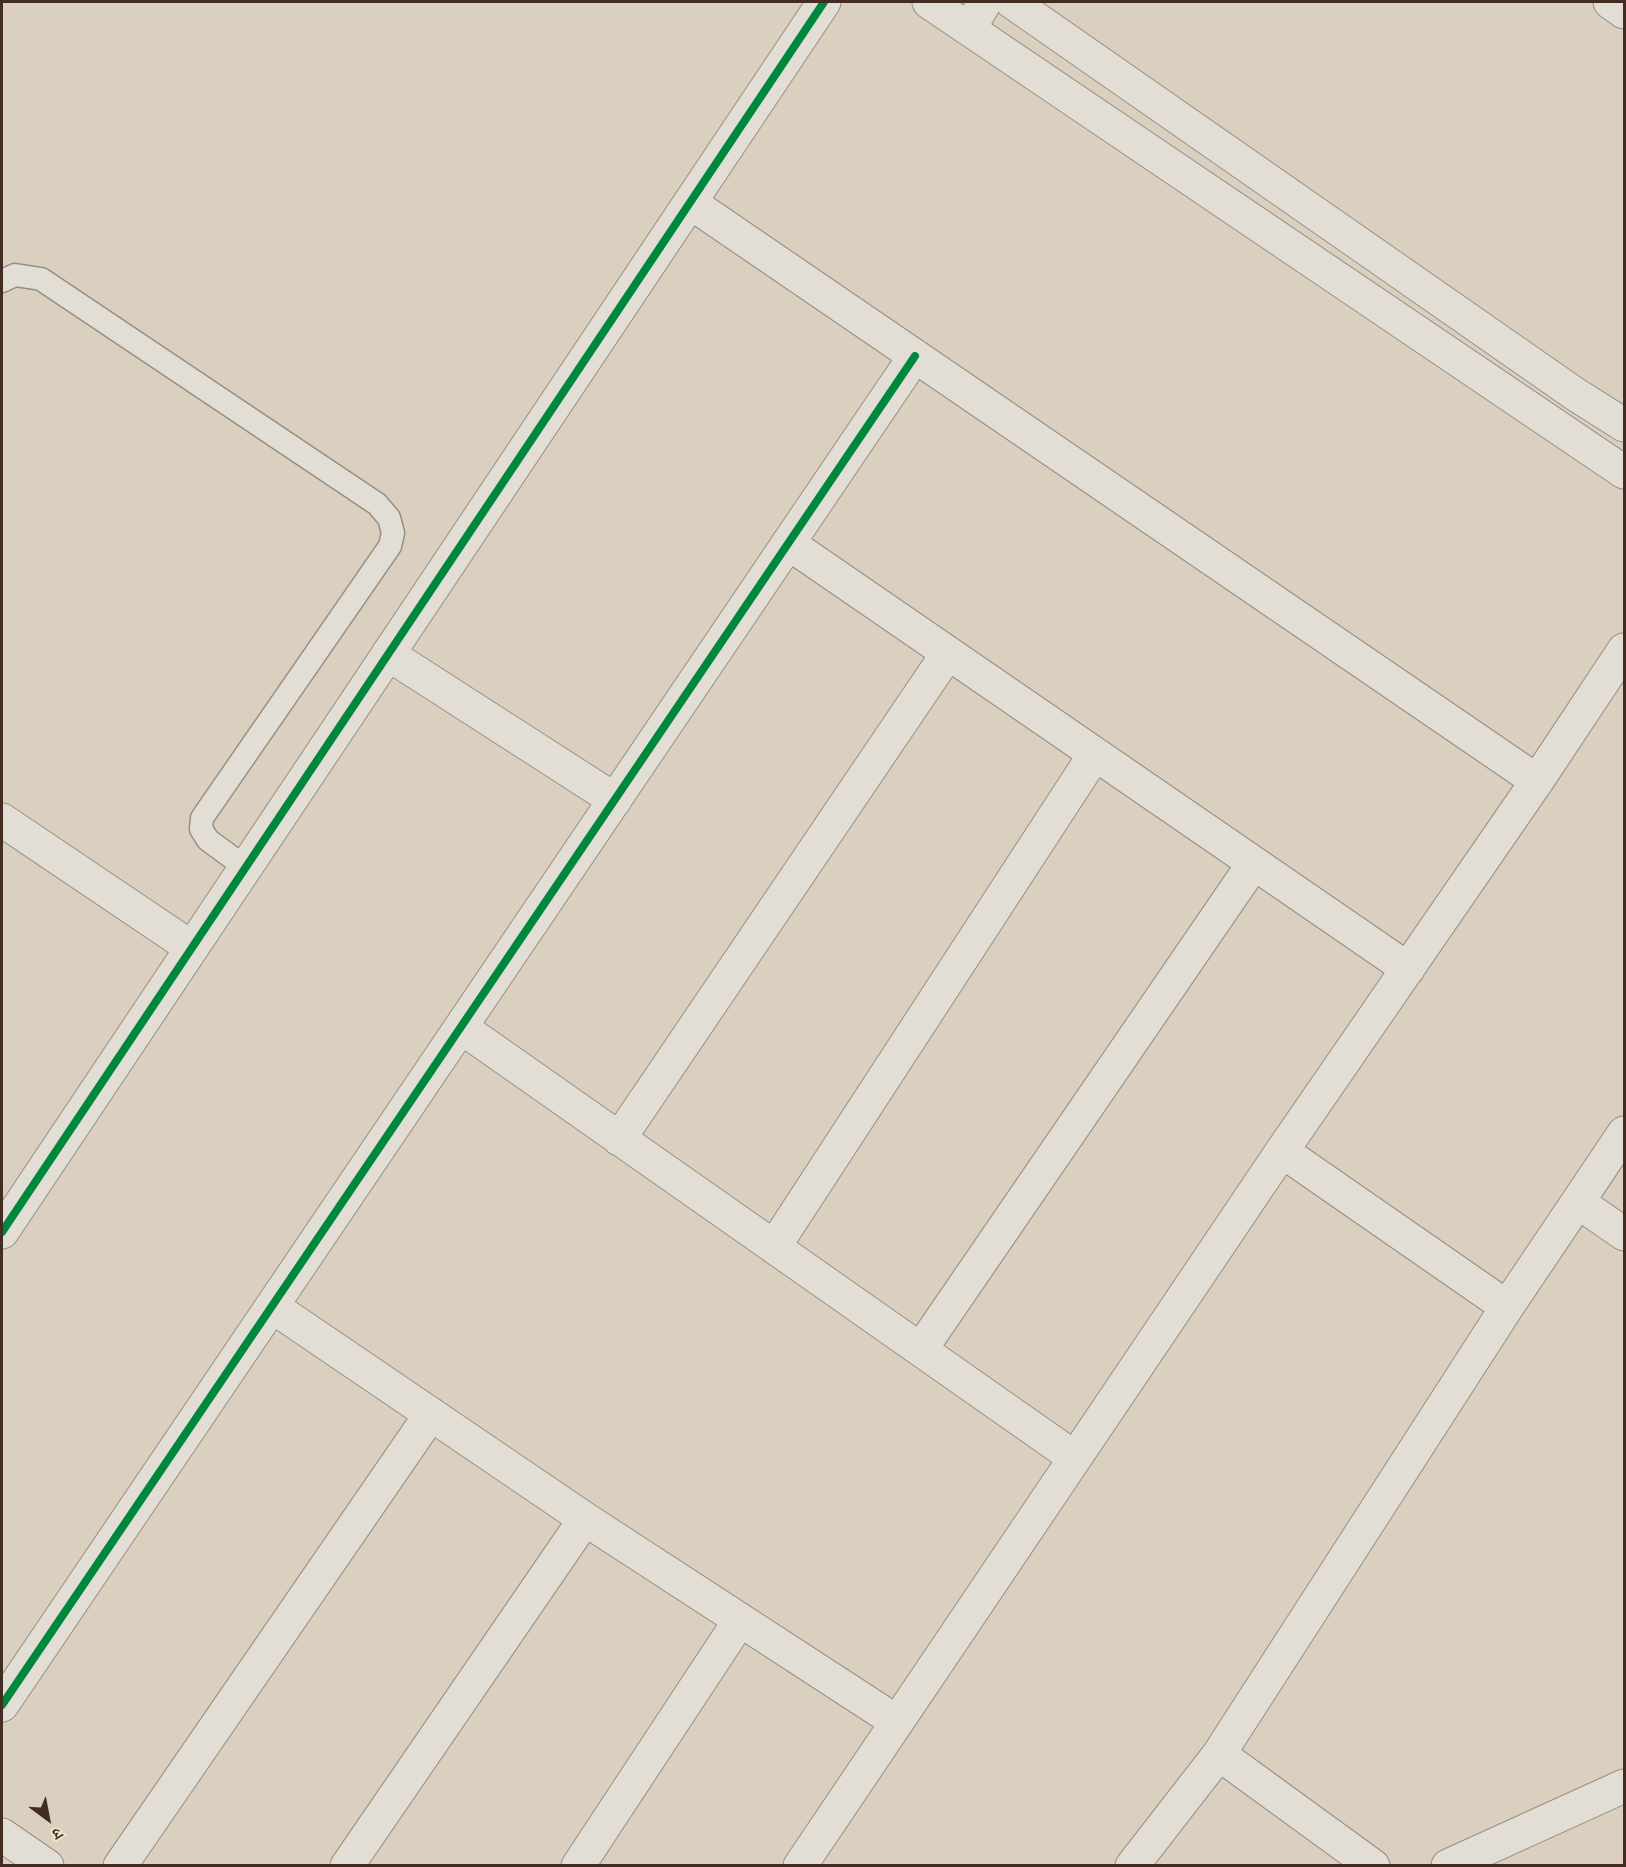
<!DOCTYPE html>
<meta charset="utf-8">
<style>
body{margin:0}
#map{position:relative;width:1626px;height:1867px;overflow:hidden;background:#dbd0bf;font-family:"Gentium Book Plus","Noto Serif Devanagari",serif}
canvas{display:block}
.frame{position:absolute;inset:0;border:3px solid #432c21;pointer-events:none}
.north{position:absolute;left:18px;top:1789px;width:60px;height:60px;-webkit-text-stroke:4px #efe2ce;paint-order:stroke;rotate:148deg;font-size:16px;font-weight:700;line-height:24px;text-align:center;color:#432c21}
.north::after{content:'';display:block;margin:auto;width:21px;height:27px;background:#432c21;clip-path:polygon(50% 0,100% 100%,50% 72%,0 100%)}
</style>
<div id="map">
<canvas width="1626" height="1867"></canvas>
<div class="frame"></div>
<div class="north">उ</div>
</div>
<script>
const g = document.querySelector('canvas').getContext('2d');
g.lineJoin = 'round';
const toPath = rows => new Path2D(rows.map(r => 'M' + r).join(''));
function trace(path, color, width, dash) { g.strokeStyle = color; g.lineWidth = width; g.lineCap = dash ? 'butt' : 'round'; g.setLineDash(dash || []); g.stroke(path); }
const service = toPath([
 [2,281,15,275,41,279,377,504,389,518,393,533,390,546,202,818,201,829,208,840,245,867]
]);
const minor = toPath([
 [1610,2,1624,12],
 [969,29,985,2],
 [691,203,1537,781],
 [788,543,1408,969],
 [388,654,615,800],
 [2,820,192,948],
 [462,1028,1075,1458],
 [619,1139,948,653],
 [1282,1151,1507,1307],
 [1578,1202,1624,1234],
 [2,1232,824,2],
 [774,1247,1095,754],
 [273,1307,585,1519,897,1722],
 [921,1349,1254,863],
 [2,1705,915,356],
 [1219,1754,1373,1866],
 [2,1835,47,1866],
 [120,1866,431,1414],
 [347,1866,585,1519],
 [578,1866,740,1620],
 [800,1866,1282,1151,1537,781,1624,650],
 [1132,1866,1219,1754,1507,1307,1624,1133],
 [1448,1866,1624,1786]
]);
const tertiary = toPath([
 [929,2,1624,472],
 [1012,2,1575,394,1624,425]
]);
trace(service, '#978e83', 25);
trace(minor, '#978e83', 35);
trace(tertiary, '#978e83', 35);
trace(service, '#e3ded5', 22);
trace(minor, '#e3ded5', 33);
trace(tertiary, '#e3ded5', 33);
trace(toPath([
 [2,1232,824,2],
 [2,1705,915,356]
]), '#00873e', 8);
</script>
